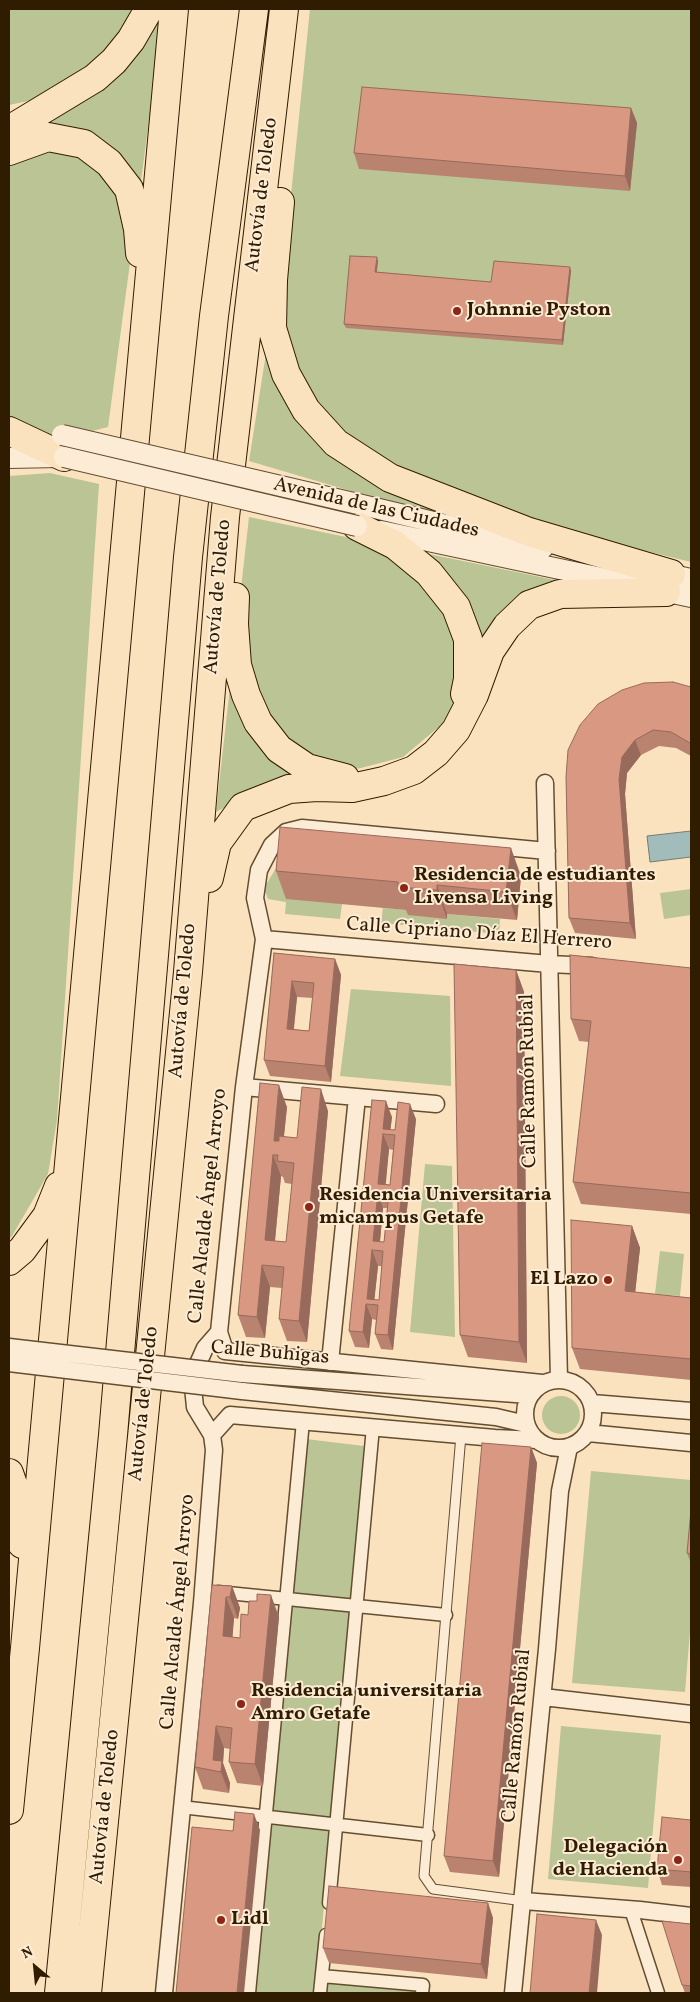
<!DOCTYPE html>
<meta charset="utf-8">
<style>
body{margin:0}
#map{position:relative;width:700px;height:2002px;overflow:hidden;background:#fbe2bf;font-family:Vollkorn,serif}
canvas{display:block}
.frame{position:absolute;inset:0;border:10px solid #301c00;pointer-events:none}
.north{position:absolute;left:10px;top:1942px;width:50px;height:50px;-webkit-text-stroke:4px #fcecd5;paint-order:stroke;rotate:332deg;font-size:14px;font-weight:700;line-height:20px;text-align:center;color:#301c00}
.north::after{content:'';display:block;margin:auto;width:18px;height:22px;background:#301c00;clip-path:polygon(50% 0,100% 100%,50% 72%,0 100%)}
</style>
<div id="map">
<canvas width="700" height="2002"></canvas>
<div class="frame"></div>
<div class="north">N</div>
</div>
<script>
const g = document.querySelector('canvas').getContext('2d');
g.lineJoin = 'round';
function paint(path, color) { g.fillStyle = color; g.fill(path, 'evenodd'); }
const toPath = rows => new Path2D(rows.map(r => 'M' + r).join(''));
function trace(path, color, width, dash) { g.strokeStyle = color; g.lineWidth = width; g.lineCap = dash ? 'butt' : 'round'; g.setLineDash(dash || []); g.stroke(path); }
function label(font, color, halo, rows, align = 'center') {
  g.font = font + ' Vollkorn,serif'; g.lineWidth = 4; g.setLineDash([]); g.textBaseline = 'middle'; g.strokeStyle = halo; g.fillStyle = color; for (const [text, x, y, turn = 0] of rows) {
    g.save(); g.translate(x, y); g.rotate((+turn || 0) * Math.PI / 180); g.textAlign = isNaN(turn) ? turn : align; if (halo) g.strokeText(text, 0, 0); g.fillText(text, 0, 0); g.restore();
  }
}
paint(toPath([
 [9,9,138,9,123,32,79,79,38,99,9,105],
 [164,9,108,427,9,452,9,127],
 [310,9,691,9,691,562,613,543,398,505,249,461,291,195],
 [50,473,99,484,57,1120,48,1174,12,1236,9,1239,9,476],
 [249,517,565,582,503,610,479,650,446,721,403,757,361,768,272,782,216,812],
 [284,855,342,904,340,919,285,914,286,902,268,899,264,888],
 [691,889,691,915,664,919,660,893],
 [383,908,408,910,447,918,447,914,500,919,499,934,381,923],
 [351,989,450,996,451,1086,340,1076],
 [425,1164,452,1166,455,1337,410,1332],
 [660,1251,684,1254,680,1296,655,1294],
 '542 1415a19 19 0 1 1 38 0a19 19 0 1 1-38 0Z',
 [306,1439,364,1446,351,1616,317,1981,417,1989,416,1993,252,1993],
 [591,1471,691,1480,691,1619,685,1692,572,1683],
 [561,1726,661,1735,648,1888,548,1879]
]), '#bac495');
const water = toPath([
 [691,831,691,857,650,862,647,836,691,831]
]);
paint(water, '#a1bcba');
trace(water, '#747c70', 1);
const service = toPath([
 [461,1435,424,1876,433,1889,524,1901]
]);
const pedestrian = toPath([
 [218,1592,446,1615],
 [181,1807,428,1835],
 [329,1903,373,1427],
 [631,1910,658,1993],
 [322,1976,423,1985,422,1993],
 [249,1993,303,1421],
 [320,1993,326,1935]
]);
const minor = toPath([
 [545,783,559,1379],
 [264,939,549,964,592,966],
 [244,1087,357,1097,330,1362],
 [357,1097,436,1104],
 [219,1332,225,1351,542,1383],
 [242,1374,529,1395],
 '525 1414a34 34 0 1 1 68 0a34 34 0 1 1-68 0Z',
 [242,1391,496,1417,526,1424],
 [592,1403,691,1411],
 [588,1433,691,1443],
 [212,1435,230,1415,495,1438,536,1440],
 [543,1697,691,1714],
 [524,1901,640,1910,691,1916],
 [164,1993,202,1603,214,1450,212,1435,195,1407,192,1377,205,1348,219,1332,244,1087,264,939,255,898,259,870,272,845,286,832,302,828,547,851],
 [513,1993,547,1649,560,1491,569,1447]
]);
const tertiary = toPath([
 [9,458,59,457],
 [358,504,543,548],
 [381,531,691,597],
 [659,572,691,579]
]);
const motorway = toPath([
 [9,130,95,78,114,61,131,40,149,9],
 [9,151,48,137,84,144,109,163,129,189,138,229,140,253],
 [280,202,273,280,272,328,286,374,306,410,336,443,390,478,529,532,671,574],
 [9,431,64,457],
 [357,526,395,545,429,573,456,607,468,639,468,679,465,694],
 [235,597,234,624,237,665,246,695,258,722,279,749,307,768,345,778],
 [209,878,217,843,243,807,289,789,317,787,352,788,384,781,414,770,436,753,456,730,474,695,490,651,507,626,529,605,560,594,666,592],
 [9,1261,22,1250,47,1216,59,1186],
 [9,1473,16,1493,21,1520,22,1544],
 [9,1810,25,1648,174,9],
 [59,1993,113,1435,188,557,214,316,254,9],
 [87,1993,188,972,225,517,284,9]
]);
trace(service, '#634e30', 11);
trace(pedestrian, '#634e30', 15);
trace(minor, '#634e30', 19);
trace(tertiary, '#634e30', 22);
trace(motorway, '#301c00', 30);
trace(service, '#fcecd5', 9);
trace(pedestrian, '#fcecd5', 12);
trace(minor, '#fcecd5', 16);
trace(tertiary, '#fcecd5', 20);
trace(motorway, '#fbe2bf', 28);
const minorBridge = toPath([
 [9,1347,242,1374],
 [9,1363,242,1391]
]);
const tertiaryBridge = toPath([
 [62,435,358,504],
 [64,457,357,526]
]);
trace(minorBridge, '#634e30', 19, []);
trace(tertiaryBridge, '#634e30', 22, []);
trace(minorBridge, '#fcecd5', 16);
trace(tertiaryBridge, '#fcecd5', 20);
paint(toPath([
 [631,108,637,123,630,191,359,169,354,153],
 [378,261,377,272,491,282,571,271,563,345,346,328,344,324],
 [691,687,691,756,676,748,659,746,641,755,627,773,625,794,636,939,575,933,569,918,566,777],
 [276,871,521,876,517,920,447,914,447,919,408,915,406,910,286,899],
 [274,953,335,959,341,975,331,1082,270,1076,264,1060],
 [297,997,313,998,309,1031,294,1029],
 [691,968,691,1214,581,1204,573,1182,589,1042,579,1041,571,1019],
 [516,970,524,992,527,1363,468,1357,460,1335],
 [260,1083,287,1107,284,1137,297,1138,328,1111,307,1342,287,1341,279,1319,282,1288,270,1287,265,1338,246,1337,238,1315],
 [281,1176,283,1177,285,1183,292,1184,286,1242,275,1241],
 [372,1100,392,1117,390,1130,395,1130,416,1119,393,1350,381,1349,375,1334,376,1320,372,1319,369,1348,355,1347,349,1331],
 [389,1149,393,1150,390,1185,385,1184],
 [383,1208,387,1208,384,1242,380,1242],
 [378,1266,382,1266,379,1300,374,1300],
 [632,1226,640,1248,635,1292,691,1298,691,1380,580,1369,572,1348],
 [531,1447,537,1463,499,1877,450,1872,444,1856],
 [691,1510,691,1564,687,1553],
 [212,1585,232,1586,240,1608,238,1619,234,1618,232,1637,240,1638,279,1617,263,1786,237,1783,229,1762,230,1749,224,1748,223,1763,230,1783,229,1793,203,1789,195,1767],
 [691,1820,691,1887,662,1885,657,1869],
 [488,1903,493,1918,487,1979,329,1963,323,1948],
 [691,1924,691,1993,685,1993,682,1985]
]), '#ba8370');
paint(toPath([
 [631,108,637,123,630,191,625,176],
 [377,257,378,261,376,276,375,272],
 [570,267,571,271,563,345,562,340],
 [635,740,641,755,627,773,625,794,636,939,630,923,619,779,622,757],
 [511,848,521,876,517,920,506,892],
 [437,885,447,914,447,919,437,890],
 [335,959,341,975,331,1082,325,1066],
 [516,970,524,992,527,1363,519,1342],
 [292,981,297,997,292,1044,287,1029],
 [279,1085,287,1107,281,1162,274,1141],
 [321,1089,328,1111,307,1342,299,1321],
 [386,1101,392,1117,390,1134,383,1129],
 [410,1104,416,1119,393,1350,388,1335],
 [383,1134,389,1149,385,1193,378,1184],
 [273,1155,281,1176,273,1261,265,1240],
 [378,1192,383,1208,379,1251,373,1241],
 [632,1226,640,1248,633,1313,625,1291],
 [372,1250,378,1266,374,1304,367,1299],
 [262,1265,270,1287,265,1338,257,1317],
 [366,1304,372,1319,369,1348,363,1332],
 [531,1447,537,1463,499,1877,493,1861],
 [232,1586,240,1608,238,1619,230,1597],
 [271,1595,279,1617,263,1786,255,1764],
 [226,1597,234,1618,231,1658,223,1636],
 [216,1726,224,1748,223,1763,230,1783,229,1793,221,1772,213,1760],
 [254,1814,260,1830,244,1993,237,1993],
 [488,1903,493,1918,487,1979,481,1964],
 [596,1920,602,1935,597,1993,589,1993]
]), '#976a5b');
const building = toPath([
 [362,87,631,108,625,176,354,153,362,87],
 [350,256,377,257,375,272,491,282,494,261,570,267,562,340,344,324,350,256],
 [673,682,691,687,691,745,690,743,671,732,653,730,635,740,622,757,619,779,630,923,569,918,566,777,568,750,580,725,598,704,622,690,644,683,673,682],
 [280,827,511,848,506,892,437,885,437,890,398,887,398,882,276,871,280,827],
 [274,953,335,959,325,1066,264,1060,274,953],
 [292,981,314,983,309,1031,287,1029,292,981],
 [570,955,691,968,691,1193,573,1182,591,1021,571,1019,570,955],
 [454,964,516,970,519,1342,460,1335,454,964],
 [260,1083,279,1085,274,1141,279,1141,279,1136,297,1138,302,1087,321,1089,299,1321,279,1319,284,1267,262,1265,257,1317,238,1315,260,1083],
 [273,1155,278,1155,277,1161,294,1163,286,1242,265,1240,273,1155],
 [372,1100,386,1101,383,1129,395,1130,398,1102,410,1104,388,1335,375,1334,378,1305,366,1304,363,1332,349,1331,372,1100],
 [383,1134,395,1135,390,1185,378,1184,383,1134],
 [378,1192,389,1193,384,1242,373,1241,378,1192],
 [372,1250,383,1251,379,1300,367,1299,372,1250],
 [571,1220,632,1226,625,1291,691,1298,691,1359,572,1348,571,1220],
 [482,1443,531,1447,493,1861,444,1856,482,1443],
 [691,1510,691,1554,687,1553,691,1510],
 [212,1585,232,1586,230,1597,226,1597,223,1636,240,1638,241,1614,248,1615,249,1601,257,1601,257,1594,271,1595,255,1764,229,1762,232,1728,216,1726,213,1760,222,1761,221,1772,195,1767,212,1585],
 [235,1812,254,1814,237,1993,176,1993,192,1827,233,1831,235,1812],
 [662,1817,691,1820,691,1872,657,1869,662,1817],
 [329,1886,488,1903,481,1964,323,1948,329,1886],
 [537,1914,596,1920,589,1993,530,1993,537,1914],
 [662,1921,691,1924,691,1986,682,1985,662,1921]
]);
paint(building, '#d89882');
trace(building, '#976a5b', 1);
for (const [x, y, r, color] of [
 [457,311,5,"#8f2418"],
 [404,888,5,"#8f2418"],
 [309,1207,5,"#8f2418"],
 [608,1280,5,"#8f2418"],
 [241,1704,5,"#8f2418"],
 [678,1860,5,"#8f2418"],
 [221,1920,5,"#8f2418"]
]) { const dot = new Path2D(); dot.arc(x, y, r, 0, 2 * Math.PI); g.fillStyle = color; g.fill(dot); trace(dot, '#fcecd5', 2); }
label('20px', '#301c00', '#fcecd5', [
 ["Autovía de Toledo",263,195,-83],
 ["Avenida de las Ciudades",376,509,13],
 ["Autovía de Toledo",219,597,-85],
 ["Calle Cipriano Díaz El Herrero",479,935,4],
 ["Autovía de Toledo",184,1001,-85],
 ["Calle Ramón Rubial",530,1081,-91],
 ["Calle Alcalde Ángel Arroyo",209,1206,-84],
 ["Calle Buhigas",270,1354,5],
 ["Autovía de Toledo",145,1404,-84],
 ["Calle Alcalde Ángel Arroyo",179,1612,-85],
 ["Calle Ramón Rubial",518,1736,-85],
 ["Autovía de Toledo",106,1807,-84]
]);
label('bold 20px', '#301c00', '#fcecd5', [
 ["Johnnie Pyston",467,311],
 ["Residencia de estudiantes",414,876],
 ["Livensa Living",414,899],
 ["Residencia Universitaria",319,1196],
 ["micampus Getafe",319,1219],
 ["El Lazo",598,1280,"right"],
 ["Residencia universitaria",251,1692],
 ["Amro Getafe",251,1715],
 ["Delegación",668,1848,"right"],
 ["de Hacienda",668,1871,"right"],
 ["Lidl",231,1920]
], 'left');
</script>
